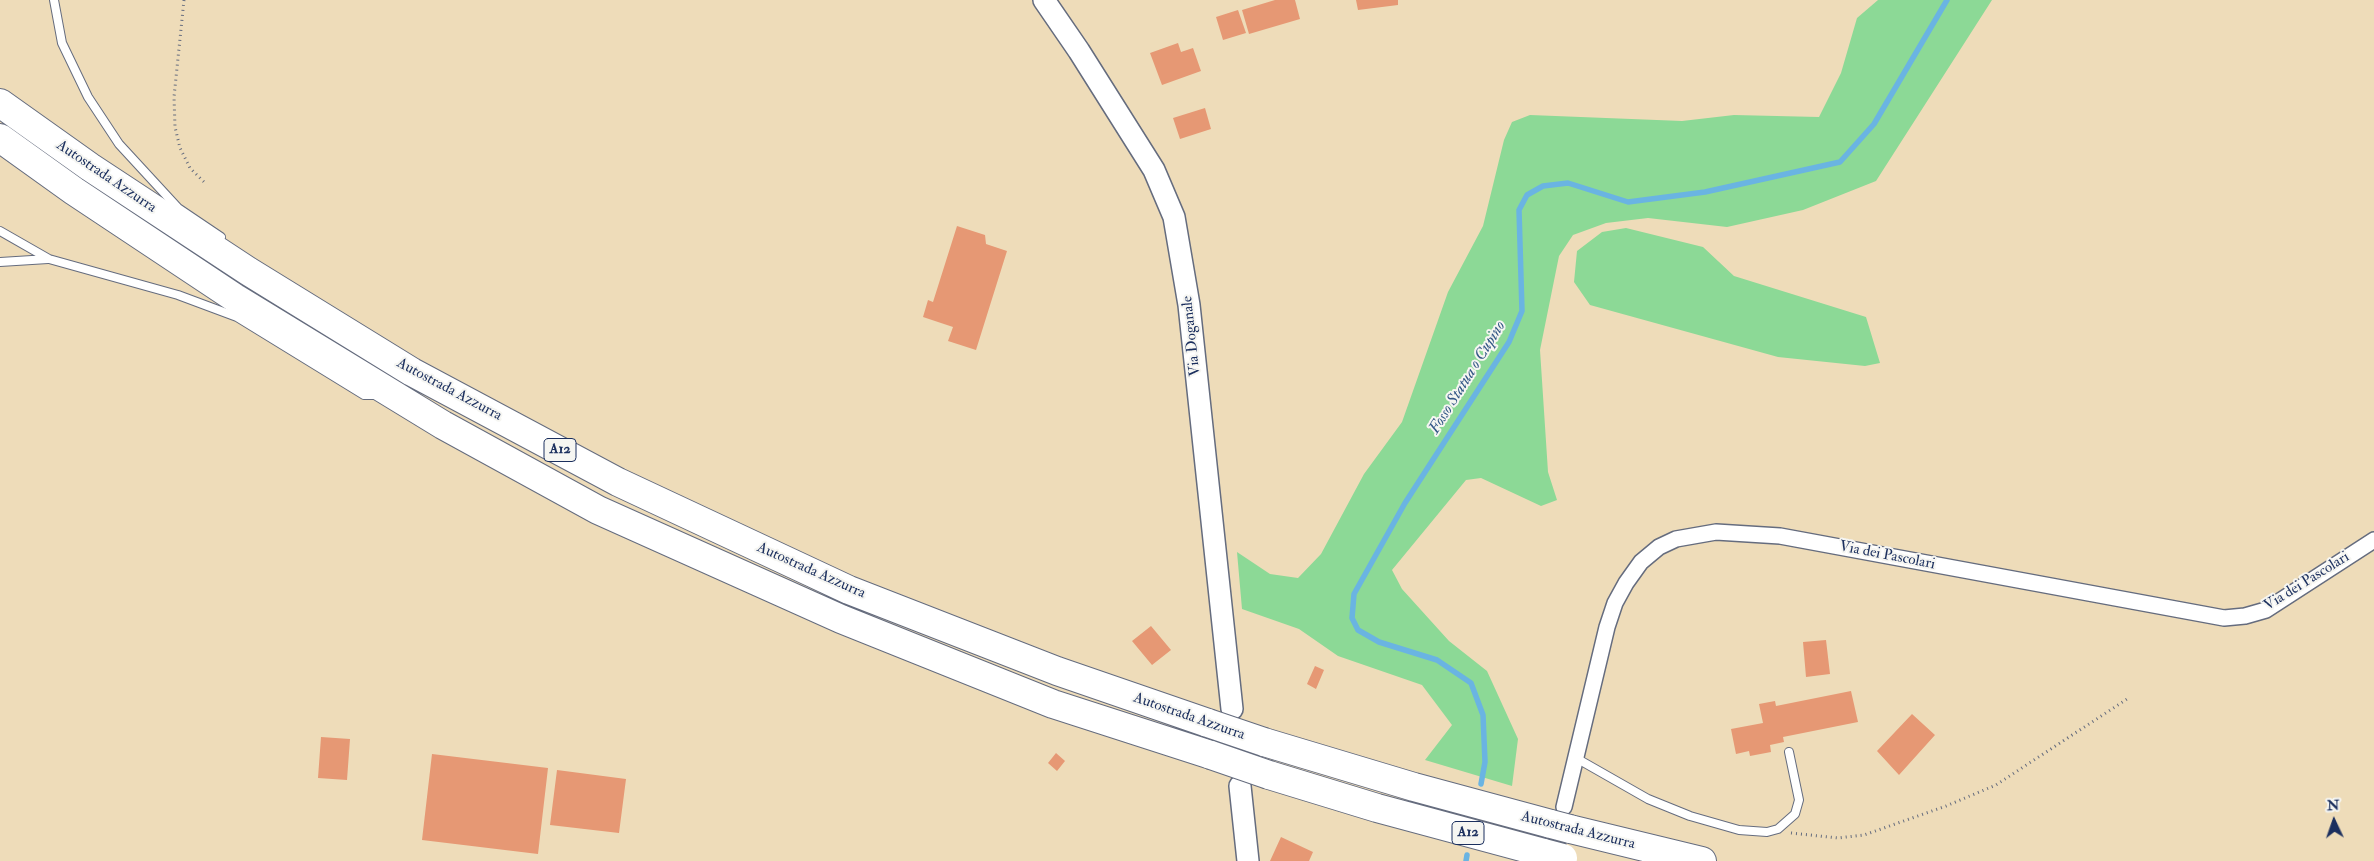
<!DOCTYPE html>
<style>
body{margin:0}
#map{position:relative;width:2374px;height:861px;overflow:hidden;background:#eedcb9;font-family:"IM FELL Double Pica",serif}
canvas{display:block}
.north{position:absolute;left:2309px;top:796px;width:50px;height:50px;-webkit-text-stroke:4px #f6f6f2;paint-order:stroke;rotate:357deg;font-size:14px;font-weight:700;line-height:20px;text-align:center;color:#1b2f5e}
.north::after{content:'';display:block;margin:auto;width:18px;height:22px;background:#1b2f5e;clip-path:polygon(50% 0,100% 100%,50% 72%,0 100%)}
</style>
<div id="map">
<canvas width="2374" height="861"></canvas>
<div class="north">N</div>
</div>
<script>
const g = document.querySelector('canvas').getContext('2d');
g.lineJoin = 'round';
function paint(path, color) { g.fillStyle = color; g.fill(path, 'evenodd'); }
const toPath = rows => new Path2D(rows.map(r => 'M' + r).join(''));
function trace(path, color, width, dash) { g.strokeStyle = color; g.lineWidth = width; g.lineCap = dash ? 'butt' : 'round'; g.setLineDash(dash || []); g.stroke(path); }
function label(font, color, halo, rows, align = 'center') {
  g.font = font + ' "IM FELL Double Pica",serif'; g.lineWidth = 4; g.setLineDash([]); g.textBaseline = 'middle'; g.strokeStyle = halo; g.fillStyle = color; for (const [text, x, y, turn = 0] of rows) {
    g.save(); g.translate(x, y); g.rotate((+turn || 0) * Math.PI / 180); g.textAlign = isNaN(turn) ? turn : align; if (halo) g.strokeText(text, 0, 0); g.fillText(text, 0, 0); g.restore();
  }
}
paint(toPath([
 [1878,0,1992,0,1876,181,1803,210,1727,227,1648,218,1606,223,1573,235,1559,256,1540,350,1548,472,1557,500,1541,506,1481,478,1466,480,1392,570,1402,589,1449,641,1487,671,1518,739,1512,786,1425,760,1452,725,1422,685,1338,656,1299,629,1242,609,1237,552,1270,574,1298,578,1321,554,1364,474,1402,422,1448,292,1483,226,1504,140,1512,122,1530,115,1682,121,1734,115,1819,117,1841,73,1857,18],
 [1626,228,1703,247,1734,276,1866,317,1880,363,1865,366,1778,357,1590,305,1574,282,1577,251,1602,232]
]), '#8cd996');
trace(toPath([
 [1481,784,1485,762,1483,715,1471,683,1437,660,1379,642,1358,630,1352,618,1354,594,1405,503,1509,342,1522,311,1519,210,1527,195,1543,186,1568,183,1628,202,1705,192,1840,162,1874,124,1947,0],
 [1466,861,1467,855]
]), '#6ab4e2', 5.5);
paint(toPath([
 [1275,0,1295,0,1300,19,1249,34,1242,10],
 [1356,0,1398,0,1398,5,1358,10],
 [1238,10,1246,33,1223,40,1216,17],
 [1178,43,1181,52,1193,48,1201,71,1162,85,1150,53],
 [1205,108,1211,129,1180,139,1173,118],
 [957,226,985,235,986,244,1007,251,976,350,948,341,953,327,923,317,928,300,933,302],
 [1151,626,1171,650,1152,665,1132,641],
 [1826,640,1830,674,1806,677,1803,642],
 [1315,666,1324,670,1316,689,1307,684],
 [1851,691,1858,722,1783,737,1784,742,1770,745,1771,752,1750,756,1749,751,1736,754,1731,729,1763,723,1759,704,1775,701,1776,706],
 [1912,714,1935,735,1899,775,1877,751],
 [321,737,350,739,347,780,318,778],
 [1056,753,1065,761,1057,771,1048,763],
 [432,754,548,768,538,854,422,840],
 [557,770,626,779,619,833,550,825],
 [1281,837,1313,852,1309,861,1270,861]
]), '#e69874');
const lane = toPath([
 [54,0,62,43,88,97,119,144,178,208,221,237],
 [0,231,49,259,178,295,237,317,364,395,377,395],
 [0,262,48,259],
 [1576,758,1648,799,1690,816,1739,830,1767,832,1778,829,1795,814,1799,800,1789,752]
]);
const street = toPath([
 [1564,807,1607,627,1615,603,1626,583,1641,562,1659,547,1676,539,1716,532,1780,536,2224,618,2245,616,2266,610,2374,540]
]);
const secondary = toPath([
 [1044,0,1079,51,1154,170,1174,217,1189,305,1232,709],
 [1240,786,1248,861]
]);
const highway = toPath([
 [0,103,90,167,248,271,412,372,618,482,849,590,1057,671,1208,723],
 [0,138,74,191,235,298,443,425,598,510,841,619,1053,704,1211,755],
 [1264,742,1414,787,1551,824],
 [1269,775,1377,808,1544,853],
 [1570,829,1702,861]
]);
trace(lane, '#656c7e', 10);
trace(street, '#656c7e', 18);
trace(secondary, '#656c7e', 24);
trace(highway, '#656c7e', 30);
trace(toPath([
 [184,0,174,97,175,127,180,148,190,168,205,183],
 [1791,833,1838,838,1864,835,1946,806,1996,785,2127,699]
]), '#656c7e', 3, [1, 4]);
trace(lane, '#fff', 8);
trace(street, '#fff', 15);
trace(secondary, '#fff', 21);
trace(highway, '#fff', 28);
const highwayBridge = toPath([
 [1208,723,1264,742],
 [1211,755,1269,775],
 [1551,824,1570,829],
 [1544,853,1563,858]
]);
trace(highwayBridge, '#656c7e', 30, []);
trace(highwayBridge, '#fff', 28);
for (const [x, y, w] of [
 [560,450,32],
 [1468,833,32]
]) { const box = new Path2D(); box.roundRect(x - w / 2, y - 11.5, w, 23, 4); g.fillStyle = '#f6f6f2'; g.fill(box); trace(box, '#1b2f5e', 1); }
label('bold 14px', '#1b2f5e', null, [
 ["A12",560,450],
 ["A12",1468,833]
]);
label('15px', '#1b2f5e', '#f6f6f2', [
 ["Autostrada Azzurra",106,177,34],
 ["Via Doganale",1192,336,-96],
 ["Autostrada Azzurra",449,390,28],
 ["Via dei Pascolari",1887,556,11],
 ["Autostrada Azzurra",811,571,24],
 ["Via dei Pascolari",2307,582,-32],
 ["Autostrada Azzurra",1189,717,19],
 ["Autostrada Azzurra",1578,831,14]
]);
label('italic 16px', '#335786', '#f6f6f2', [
 ["Fosso Statua o Cupino",1468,378,-58]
]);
</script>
